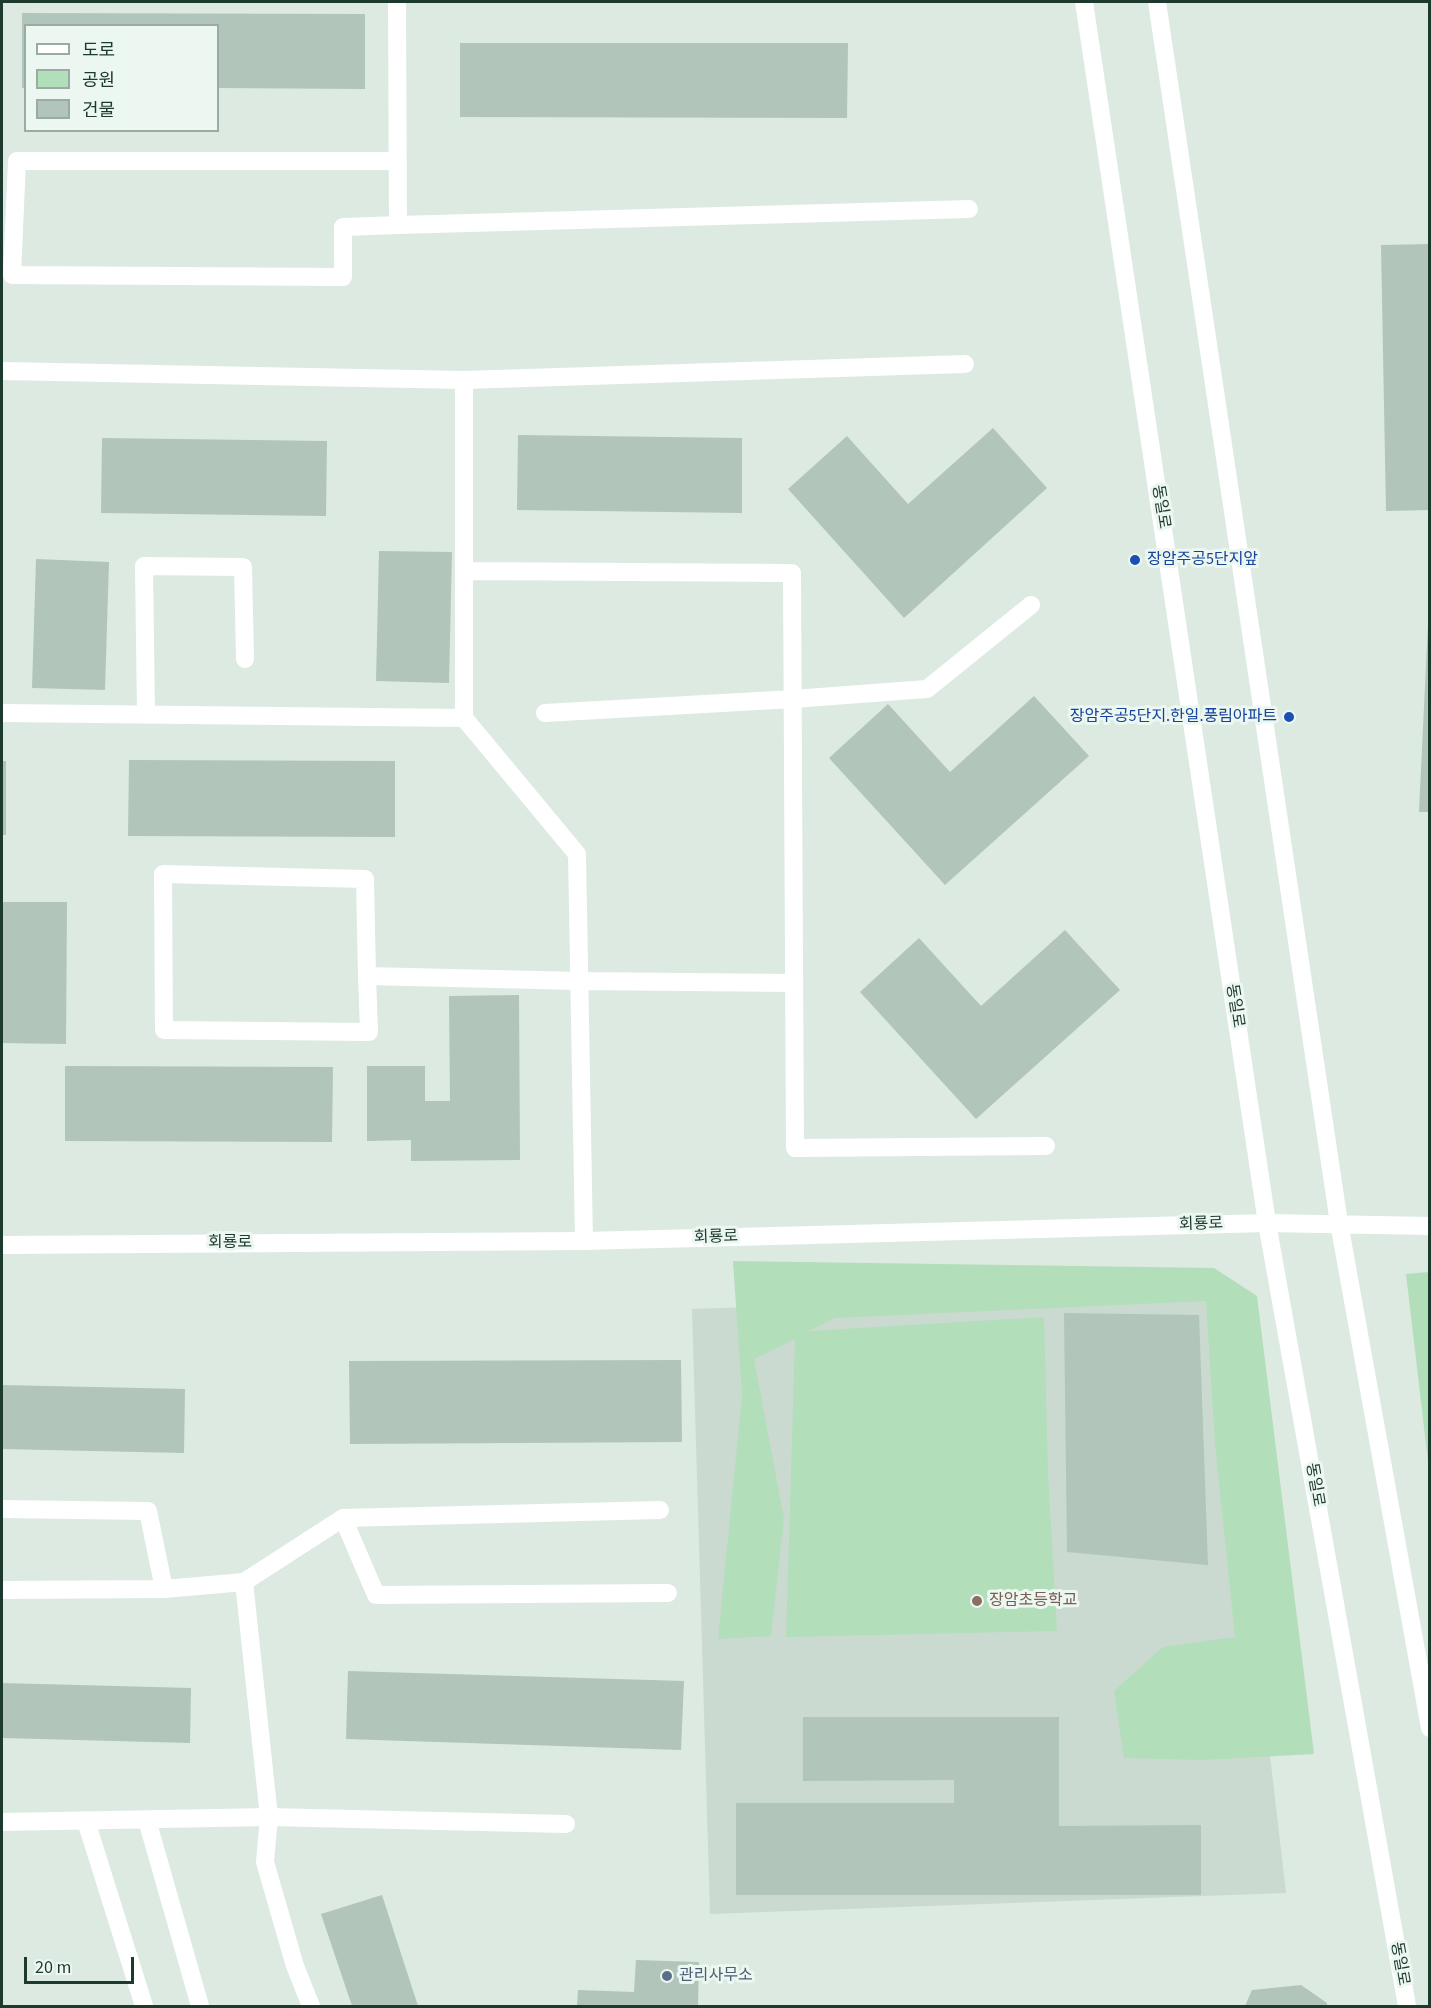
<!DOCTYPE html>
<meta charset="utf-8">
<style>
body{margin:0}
#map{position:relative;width:1431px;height:2008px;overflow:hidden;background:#dceae2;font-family:"Source Sans 3","Noto Sans KR",sans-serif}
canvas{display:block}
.frame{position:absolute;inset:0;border:3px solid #1d3a2f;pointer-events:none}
.legend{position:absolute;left:24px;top:24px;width:195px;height:108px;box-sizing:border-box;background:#edf7f1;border:2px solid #9aaba3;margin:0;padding:8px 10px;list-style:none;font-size:18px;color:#1d3a2f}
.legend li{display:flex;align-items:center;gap:12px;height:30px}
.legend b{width:30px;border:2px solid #9aaba3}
.scale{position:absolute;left:24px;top:1957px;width:110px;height:27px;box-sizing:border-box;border:3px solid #1d3a2f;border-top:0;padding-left:8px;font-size:18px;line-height:21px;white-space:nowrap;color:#1d3a2f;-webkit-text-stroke:4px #edf7f1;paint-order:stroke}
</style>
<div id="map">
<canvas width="1431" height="2008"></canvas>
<div class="frame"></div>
<ul class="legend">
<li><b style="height:8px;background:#fff"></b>도로</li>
<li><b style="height:16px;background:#b3deba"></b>공원</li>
<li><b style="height:16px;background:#b1c5bb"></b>건물</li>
</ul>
<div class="scale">20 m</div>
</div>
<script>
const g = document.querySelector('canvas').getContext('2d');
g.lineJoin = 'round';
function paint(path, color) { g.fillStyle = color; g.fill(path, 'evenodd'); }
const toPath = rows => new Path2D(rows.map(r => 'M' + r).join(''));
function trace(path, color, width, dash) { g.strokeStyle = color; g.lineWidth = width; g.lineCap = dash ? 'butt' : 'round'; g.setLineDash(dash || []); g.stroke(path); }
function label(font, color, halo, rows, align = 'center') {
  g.font = font + ' "Source Sans 3","Noto Sans KR",sans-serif'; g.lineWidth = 6; g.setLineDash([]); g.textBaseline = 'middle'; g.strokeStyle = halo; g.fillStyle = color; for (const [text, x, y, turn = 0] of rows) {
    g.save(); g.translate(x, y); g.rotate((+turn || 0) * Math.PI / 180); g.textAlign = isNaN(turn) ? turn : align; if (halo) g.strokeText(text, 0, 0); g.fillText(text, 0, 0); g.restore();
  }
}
paint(toPath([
 [1216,1291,1286,1893,710,1914,692,1309]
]), '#cadad1');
paint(toPath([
 [733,1261,1214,1268,1257,1296,1314,1754,1203,1760,1124,1758,1114,1691,1163,1647,1235,1637,1215,1444,1206,1301,835,1318,809,1331,1044,1317,1048,1472,1057,1631,786,1637,795,1339,754,1359,784,1518,771,1636,718,1639,742,1396],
 [1429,1272,1430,1272,1429,1470,1406,1274]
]), '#b3deba');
paint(toPath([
 [22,13,365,14,365,89,218,88,218,26,26,26,26,88,22,88],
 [460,43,848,43,847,118,460,117],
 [1430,244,1430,510,1386,511,1381,245],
 [993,428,1047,488,904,618,788,489,847,436,908,504],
 [518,435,742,438,742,513,517,510],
 [102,438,327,441,326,516,101,513],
 [379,551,452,552,449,683,376,681],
 [36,559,109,562,105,690,32,688],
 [1428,623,1430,623,1430,812,1419,812],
 [1034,696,1089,756,945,885,829,758,888,704,950,772],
 [129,760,395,761,395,837,128,836],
 [2,761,6,761,6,835,2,835],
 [2,902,67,902,66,1044,2,1043],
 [1065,930,1120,990,976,1119,860,992,919,938,981,1006],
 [519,995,520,1160,411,1161,411,1140,367,1141,367,1066,425,1066,425,1101,450,1101,449,996],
 [65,1066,333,1067,332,1142,65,1141],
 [1064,1313,1199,1315,1208,1565,1067,1552],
 [681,1360,682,1442,350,1444,349,1361],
 [2,1385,185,1389,184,1453,2,1449],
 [348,1671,684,1681,681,1750,346,1739],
 [2,1683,191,1688,190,1743,2,1738],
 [803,1717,1059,1717,1059,1826,1201,1825,1201,1895,736,1895,736,1803,954,1803,954,1780,803,1781],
 [382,1895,418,2006,352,2006,321,1914],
 [636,1960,699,1962,698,2006,577,2006,578,1990,634,1992],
 [1301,1985,1327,2003,1327,2006,1245,2006,1252,1990]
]), '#b1c5bb');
trace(toPath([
 [397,2,398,225,969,209],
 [398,161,17,161,12,275,343,277,343,227,398,225],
 [2,371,464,380,464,718],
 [464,380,965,364],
 [464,571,792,573,795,1148,1046,1146],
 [2,713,464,718,577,854,584,1241],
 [545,713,793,699,927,689,1031,605],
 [146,715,144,566,243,567,245,659],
 [367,976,369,1032,164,1030,163,874,365,879,367,976,579,981,794,983],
 [2,1509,148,1511,164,1589],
 [343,1518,376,1595,668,1593],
 [244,1582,343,1518,660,1510],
 [147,1820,200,2006],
 [86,1821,144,2006],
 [2,1822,269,1817,566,1824]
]), '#fff', 18);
trace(toPath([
 [2,1590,164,1589,244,1582,269,1817,265,1862,295,1966,311,2006]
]), '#fff', 18);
trace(toPath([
 [1084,2,1267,1223,1407,2006],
 [1157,2,1339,1223,1430,1728],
 [2,1245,584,1241,1267,1223,1430,1226]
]), '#fff', 18);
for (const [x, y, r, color] of [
 [1135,560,6,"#1a4fb4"],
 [1289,717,6,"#1a4fb4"],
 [977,1601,6,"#8d6e63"],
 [667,1976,6,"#5c6f8a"]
]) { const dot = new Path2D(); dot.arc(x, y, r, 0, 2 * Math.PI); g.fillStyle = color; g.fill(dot); trace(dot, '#edf7f1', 2); }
label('16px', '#1d3a2f', '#edf7f1', [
 ["동일로",1160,507,81],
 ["동일로",1234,1006,81],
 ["회룡로",1201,1225,-2],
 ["회룡로",716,1238,-2],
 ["회룡로",230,1243],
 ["동일로",1314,1485,80],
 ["동일로",1399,1964,80]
]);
label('16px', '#164399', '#edf7f1', [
 ["장암주공5단지앞",1147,560],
 ["장암주공5단지.한일.풍림아파트",1277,717,"right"]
], 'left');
label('16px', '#785e54', '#edf7f1', [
 ["장암초등학교",989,1601]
], 'left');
label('16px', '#4e5e75', '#edf7f1', [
 ["관리사무소",679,1976]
], 'left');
</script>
